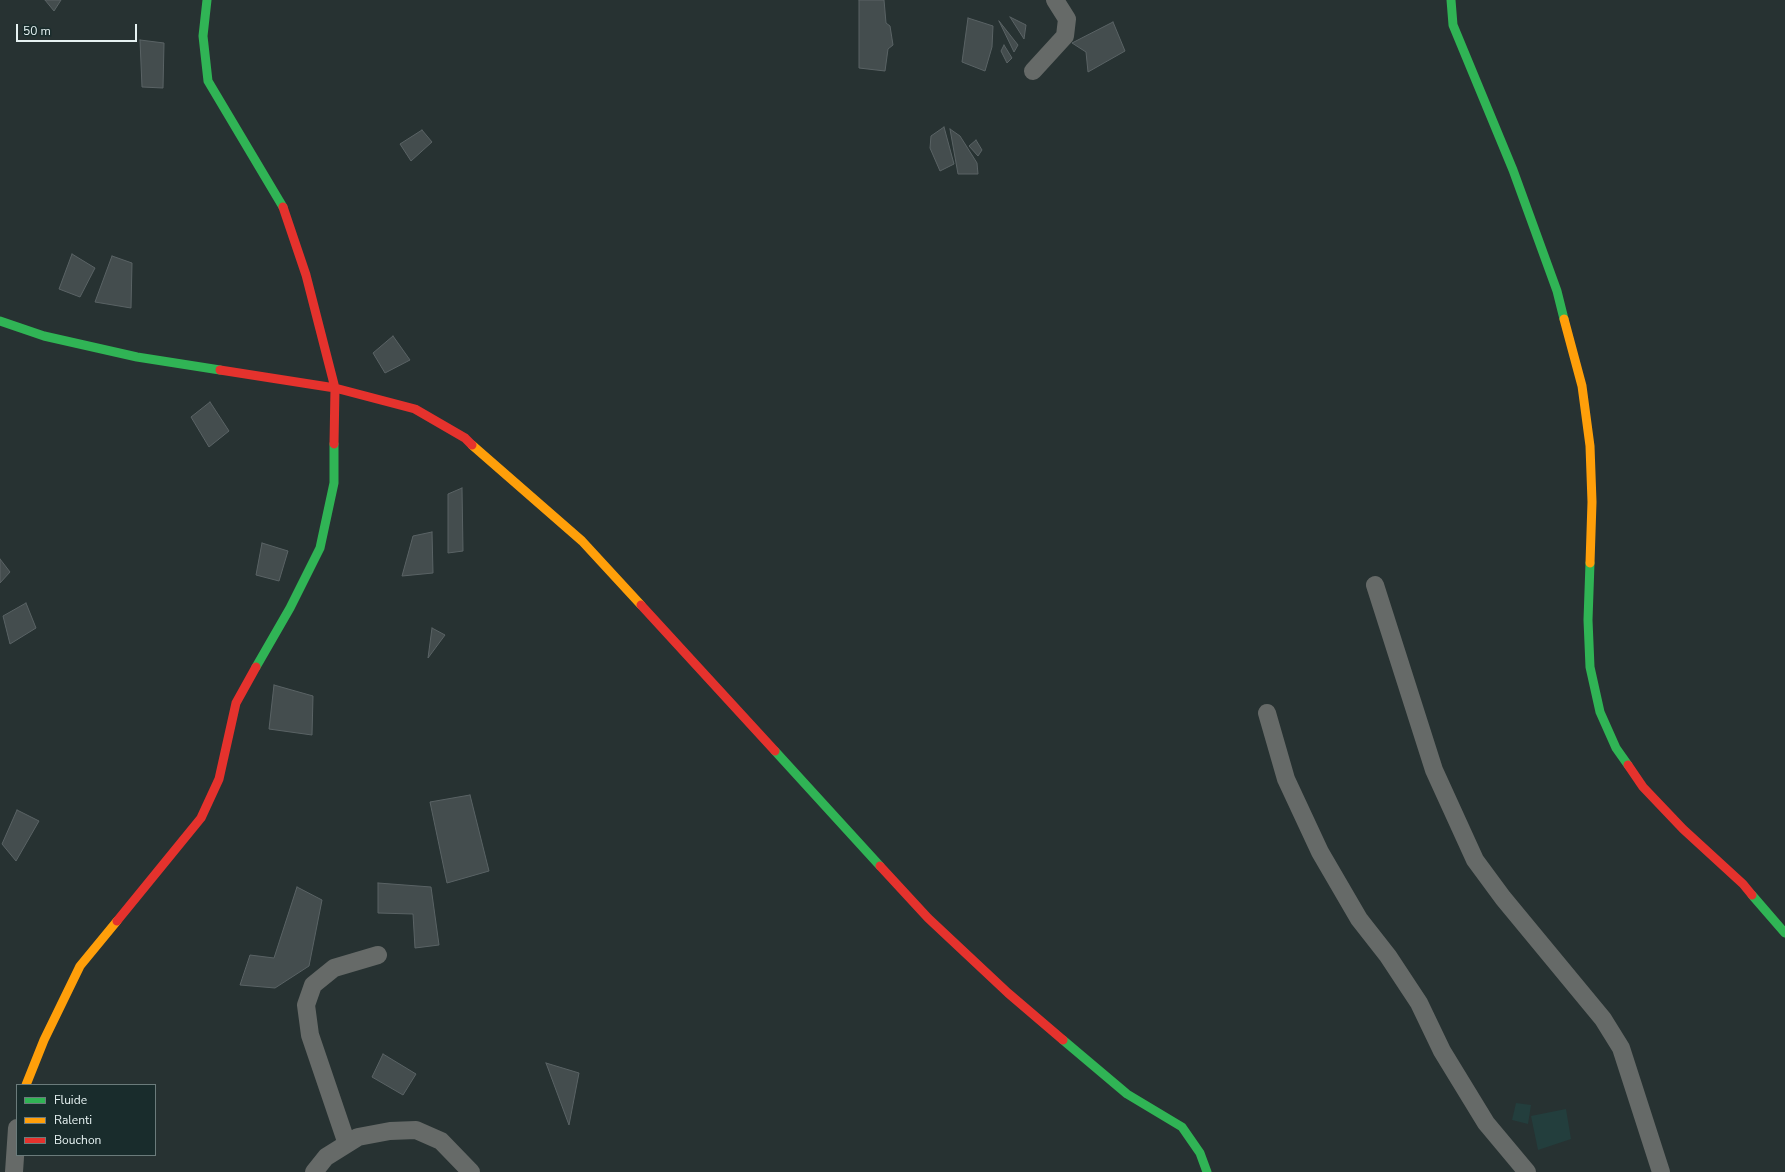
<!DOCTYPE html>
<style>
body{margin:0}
#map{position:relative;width:1785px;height:1172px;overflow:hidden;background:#273232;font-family:"Nunito Sans",sans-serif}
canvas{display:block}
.legend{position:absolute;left:16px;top:1084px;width:140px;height:72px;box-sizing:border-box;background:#192c2c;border:1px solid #6b7b7b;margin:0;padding:5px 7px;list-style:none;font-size:12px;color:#e6f2f2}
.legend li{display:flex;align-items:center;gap:8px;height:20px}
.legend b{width:20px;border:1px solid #6b7b7b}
.scale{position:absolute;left:16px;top:24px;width:121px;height:18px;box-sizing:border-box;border:2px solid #e6f2f2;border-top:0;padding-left:5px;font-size:12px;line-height:14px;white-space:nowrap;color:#e6f2f2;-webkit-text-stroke:3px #192c2c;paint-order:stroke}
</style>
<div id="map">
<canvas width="1785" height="1172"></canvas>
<ul class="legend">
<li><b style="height:5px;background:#30b455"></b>Fluide</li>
<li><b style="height:5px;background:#ff9f0a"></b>Ralenti</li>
<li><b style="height:5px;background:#e5322d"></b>Bouchon</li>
</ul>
<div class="scale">50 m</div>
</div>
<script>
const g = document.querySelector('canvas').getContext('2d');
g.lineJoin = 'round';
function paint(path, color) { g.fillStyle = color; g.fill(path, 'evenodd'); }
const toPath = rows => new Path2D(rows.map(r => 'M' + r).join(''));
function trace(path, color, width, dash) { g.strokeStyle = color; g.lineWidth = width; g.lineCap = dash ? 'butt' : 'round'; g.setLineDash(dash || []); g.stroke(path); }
paint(toPath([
 [1516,1103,1531,1105,1528,1124,1512,1120],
 [1566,1109,1571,1139,1538,1150,1531,1116]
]), '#233e3d');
const building = toPath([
 [45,0,61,0,54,11,45,0],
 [859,0,884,0,886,23,890,26,893,45,888,49,885,71,859,68,859,0],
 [1010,17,1026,25,1024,39,1010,17],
 [968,18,993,26,992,47,985,71,962,62,968,18],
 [999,21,1018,45,1014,52,999,21],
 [1113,22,1125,51,1088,72,1086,52,1072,43,1113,22],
 [140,40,164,43,163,88,142,87,140,40],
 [1004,45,1012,58,1007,63,1001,51,1004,45],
 [944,127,954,164,940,171,930,148,931,136,944,127],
 [950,129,960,136,972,155,977,163,978,174,958,174,950,129],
 [422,130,432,142,411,161,400,144,422,130],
 [976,140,982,150,978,156,969,146,976,140],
 [72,254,95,268,80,297,59,289,72,254],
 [112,256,132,263,131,308,95,302,112,256],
 [393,336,410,360,385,373,373,353,393,336],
 [210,402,229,431,209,447,191,417,210,402],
 [462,488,463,551,448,553,448,494,462,488],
 [432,532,433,573,402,576,413,536,432,532],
 [262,543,288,551,279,581,256,575,262,543],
 [0,559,10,572,0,583,0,559],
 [26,603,36,628,10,644,3,616,26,603],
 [432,628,445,635,428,658,432,628],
 [274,685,313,696,312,735,269,729,274,685],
 [470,795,489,871,447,883,430,802,470,795],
 [17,810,39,821,16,861,2,844,17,810],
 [378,883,431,887,439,945,415,948,413,914,378,913,378,883],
 [297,887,322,900,309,966,275,988,240,985,250,955,274,958,297,887],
 [383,1054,416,1074,403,1095,372,1077,383,1054],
 [546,1063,579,1073,569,1125,546,1063]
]);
paint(building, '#444d4e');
trace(building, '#5a6365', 1);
trace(toPath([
 [1033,71,1065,36,1067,19,1055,0],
 [1375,585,1434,770,1475,860,1503,898,1603,1019,1621,1048,1661,1172],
 [1267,713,1286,779,1320,852,1359,919,1388,956,1419,1003,1442,1051,1486,1123,1527,1172],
 [347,1144,310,1035,306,1005,313,985,334,968,378,955],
 [14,1172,17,1128],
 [314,1172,326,1157,358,1137,390,1131,416,1130,441,1141,471,1172]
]), '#666a68', 18);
trace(toPath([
 [207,0,203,36,208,81,283,207],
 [1451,0,1453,25,1513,170,1557,291,1564,319],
 [0,321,44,336,137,357,220,370],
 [1590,563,1588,620,1590,667,1600,712,1616,748,1628,765],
 [256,667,290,608,320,548,334,483,334,444],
 [775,751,880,866],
 [1752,895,1785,933],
 [1063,1040,1127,1094,1182,1127,1200,1153,1207,1172]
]), '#30b455', 9);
trace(toPath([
 [1564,319,1582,386,1590,446,1592,502,1590,563],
 [472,445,582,541,641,605],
 [26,1085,44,1040,80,966,117,921]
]), '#ff9f0a', 9);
trace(toPath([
 [283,207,306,275,335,388,334,444],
 [220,370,335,388,415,409,465,438,472,445],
 [641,605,775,751],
 [1628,765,1643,787,1683,829,1743,884,1752,895],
 [880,866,928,918,1008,993,1063,1040],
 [117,921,201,818,219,779,236,703,256,667]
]), '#e5322d', 9);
</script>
